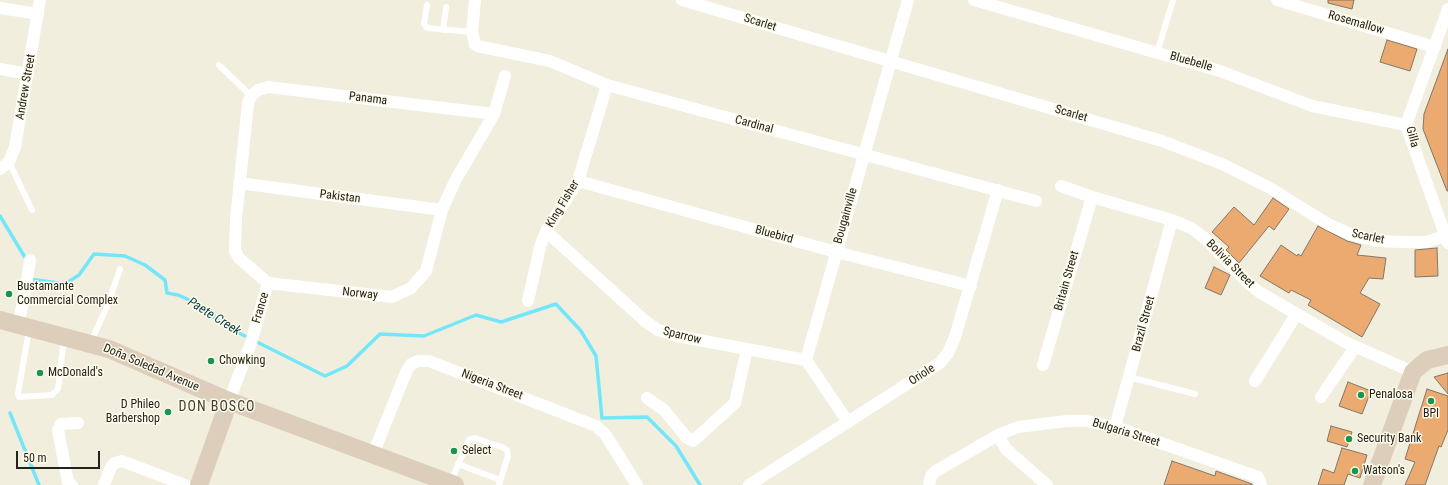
<!DOCTYPE html>
<meta charset="utf-8">
<style>
body{margin:0}
#map{position:relative;width:1448px;height:485px;overflow:hidden;background:#f1eede;font-family:"Roboto Condensed",sans-serif}
canvas{display:block}
.scale{position:absolute;left:16px;top:451px;width:84px;height:18px;box-sizing:border-box;border:2px solid #23221c;border-top:0;padding-left:5px;font-size:12px;line-height:14px;white-space:nowrap;color:#23221c;-webkit-text-stroke:3px #fffbeb;paint-order:stroke}
</style>
<div id="map">
<canvas width="1448" height="485"></canvas>
<div class="scale">50 m</div>
</div>
<script>
const g = document.querySelector('canvas').getContext('2d');
g.lineJoin = 'round';
const toPath = rows => new Path2D(rows.map(r => 'M' + r).join(''));
function trace(path, color, width, dash) { g.strokeStyle = color; g.lineWidth = width; g.lineCap = dash ? 'butt' : 'round'; g.setLineDash(dash || []); g.stroke(path); }
function paint(path, color) { g.fillStyle = color; g.fill(path, 'evenodd'); }
function label(font, color, halo, rows, align = 'center') {
  g.font = font + ' "Roboto Condensed",sans-serif'; g.lineWidth = 3; g.setLineDash([]); g.textBaseline = 'middle'; g.strokeStyle = halo; g.fillStyle = color; for (const [text, x, y, turn = 0] of rows) {
    g.save(); g.translate(x, y); g.rotate((+turn || 0) * Math.PI / 180); g.textAlign = isNaN(turn) ? turn : align; if (halo) g.strokeText(text, 0, 0); g.fillText(text, 0, 0); g.restore();
  }
}
trace(toPath([
 [0,216,26,259],
 [30,279,65,284,79,275,94,254,125,256,145,265,165,280,167,293,178,295,194,302,232,330,245,336],
 [255,341,325,376,347,366,380,334,424,336,476,315,501,322,556,304,581,331,596,356,602,418,647,417,676,446,700,485],
 [10,413,39,485]
]), '#73e7f9', 3.5);
const building = toPath([
 [1328,0,1354,0,1352,9,1328,3,1328,0],
 [1387,40,1417,49,1410,71,1380,62,1387,40],
 [1448,49,1448,191,1447,191,1423,129,1424,114,1448,49],
 [1273,198,1289,209,1274,230,1269,226,1239,263,1226,250,1229,247,1212,232,1234,207,1254,225,1273,198],
 [1318,226,1347,241,1361,245,1357,255,1386,258,1383,279,1369,278,1360,293,1380,304,1362,337,1308,305,1311,300,1291,290,1289,293,1260,276,1281,245,1297,256,1298,254,1301,256,1318,226],
 [1437,248,1438,276,1415,277,1415,250,1437,248],
 [1214,267,1230,275,1221,295,1205,288,1214,267],
 [1448,373,1448,394,1434,377,1448,373],
 [1348,382,1371,391,1362,414,1339,406,1348,382],
 [1427,389,1448,396,1448,430,1441,447,1439,446,1425,485,1405,485,1415,462,1405,459,1427,389],
 [1331,426,1352,432,1347,447,1327,441,1331,426],
 [1342,448,1367,455,1360,478,1348,474,1344,485,1318,485,1323,469,1334,473,1342,448],
 [1172,461,1215,476,1216,471,1252,484,1252,485,1164,485,1172,461]
]);
paint(building, '#ebaa6f');
trace(building, '#82766c', 1);
trace(toPath([
 [427,5,424,24,427,28,472,32],
 [443,30,446,7],
 [1157,53,1173,0],
 [219,65,251,96],
 [9,162,32,210],
 [29,330,18,393,19,397,52,395,58,389,64,338],
 [91,342,108,304,120,269],
 [1129,377,1195,394],
 [458,464,500,480],
 [451,481,469,440,474,438,502,447,507,450,508,456,499,485]
]), '#fff', 6);
trace(toPath([
 [475,0,472,32,475,44,477,46,550,61,607,85,1036,201],
 [682,0,1162,141,1222,164,1270,188,1328,224,1350,234,1376,241,1402,242,1426,242,1448,235],
 [974,0,1220,71,1312,106,1406,125],
 [1277,0,1435,47],
 [0,8,38,14],
 [1448,9,1406,125,1448,243],
 [0,69,28,74],
 [494,114,268,87,258,90,251,96,248,103,236,219,235,251,239,258,268,283,392,297,411,288,426,271,442,210,455,181,494,114,505,76],
 [0,169,9,162,15,147,40,0],
 [578,181,836,252,971,286],
 [239,183,442,210],
 [1061,186,1092,197,1172,220,1191,228,1206,239,1246,281,1259,292,1345,342,1413,372],
 [546,231,645,321,658,330,677,336,806,360],
 [528,301,540,247,546,231,578,181,607,85],
 [18,325,25,293,30,260],
 [1043,365,1092,197],
 [1255,381,1296,315],
 [1321,397,1355,347],
 [647,398,664,410,687,438,693,441,735,403,747,349],
 [229,401,251,343,268,283],
 [848,422,806,360,908,0],
 [1115,427,1172,220],
 [998,435,1006,449,1047,485],
 [373,454,407,370,411,364,418,361,429,361,596,426,605,434,637,485],
 [72,485,68,482,58,430,61,424,78,423],
 [104,485,111,467,115,463,122,461,185,485],
 [749,485,940,363,948,353,955,337,998,190],
 [929,485,931,476,936,471,998,435,1018,427,1066,421,1087,421,1115,427,1258,477,1261,485]
]), '#fff', 12);
trace(toPath([
 [0,320,109,349,229,401,455,485],
 [199,485,229,401],
 [1372,485,1413,372,1427,360,1448,355]
]), '#dccebb', 18);
for (const [x, y, r, color] of [
 [9,294,4,"#199552"],
 [211,361,4,"#199552"],
 [40,373,4,"#199552"],
 [1361,395,4,"#199552"],
 [1431,401,4,"#199552"],
 [168,412,4,"#199552"],
 [1349,439,4,"#199552"],
 [454,451,4,"#199552"],
 [1355,471,4,"#199552"]
]) { const dot = new Path2D(); dot.arc(x, y, r, 0, 2 * Math.PI); g.fillStyle = color; g.fill(dot); trace(dot, '#fffbeb', 1.5); }
label('12px', '#23221c', '#fffbeb', [
 ["Scarlet",760,23,17],
 ["Rosemallow",1356,23,16],
 ["Bluebelle",1191,62,16],
 ["Andrew Street",26,87,-80],
 ["Panama",368,99,7],
 ["Scarlet",1071,114,16],
 ["Cardinal",754,125,15],
 ["Gilla",1412,137,75],
 ["Pakistan",340,197,7],
 ["King Fisher",563,204,-59],
 ["Bougainville",846,216,-74],
 ["Bluebird",774,235,15],
 ["Scarlet",1368,237,12],
 ["Bolivia Street",1230,264,45],
 ["Britain Street",1067,281,-74],
 ["Norway",360,294,6],
 ["France",261,308,-74],
 ["Brazil Street",1144,324,-75],
 ["Sparrow",682,336,14],
 ["Doña Soledad Avenue",151,368,23],
 ["Oriole",922,375,-33],
 ["Nigeria Street",492,385,21],
 ["Bulgaria Street",1126,433,17]
]);
label('12px', '#23221c', '#fffbeb', [
 ["Bustamante",17,287],
 ["Commercial Complex",17,301],
 ["Chowking",219,361],
 ["McDonald's",48,373],
 ["Penalosa",1369,395],
 ["D Phileo",160,405,"right"],
 ["Barbershop",160,419,"right"],
 ["BPI",1431,414,"center"],
 ["Security Bank",1357,439],
 ["Select",462,451],
 ["Watson's",1363,471]
], 'left');
label('italic 13px', '#084148', '#fffbeb', [
 ["Paete Creek",214,317,32]
]);
g.letterSpacing = '1px';
label('14px', '#403d31', '#fffbeb', [
 ["DON BOSCO",217,407]
]);
g.letterSpacing = '0px';
</script>
